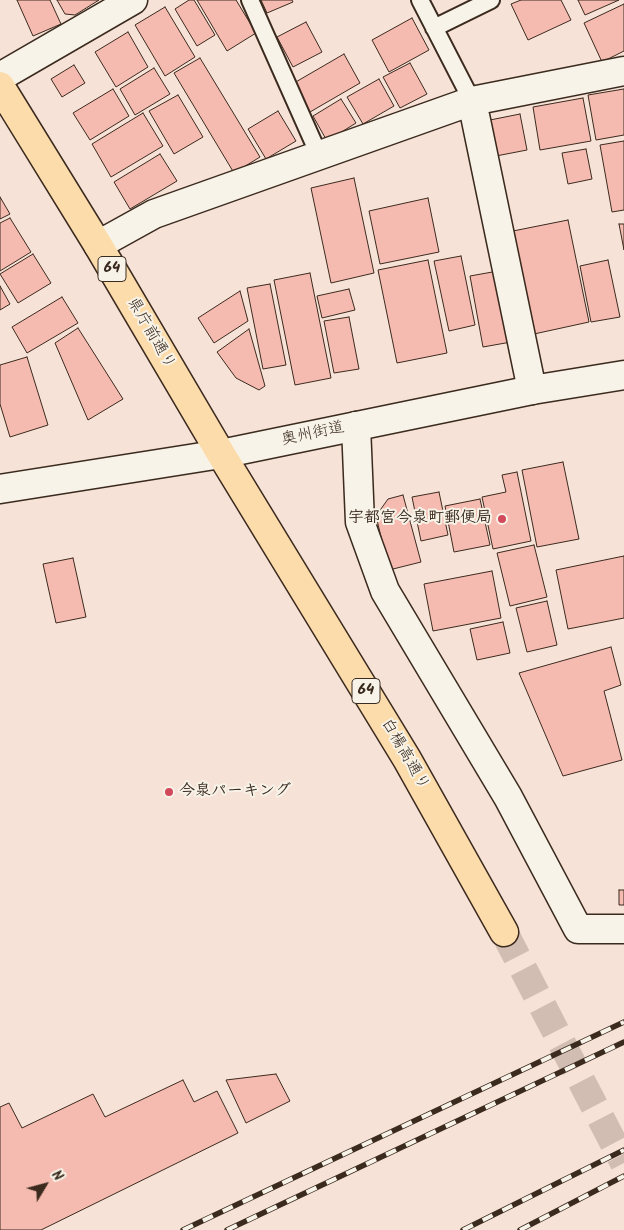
<!DOCTYPE html>
<meta charset="utf-8">
<style>
body{margin:0}
#map{position:relative;width:624px;height:1230px;overflow:hidden;background:#f7e2d7;font-family:Kalam,sans-serif}
canvas{display:block}
.north{position:absolute;left:20px;top:1160px;width:50px;height:50px;-webkit-text-stroke:4px #f7f3e8;paint-order:stroke;rotate:53deg;font-size:14px;font-weight:700;line-height:20px;text-align:center;color:#3b2a1e}
.north::after{content:'';display:block;margin:auto;width:18px;height:22px;background:#3b2a1e;clip-path:polygon(50% 0,100% 100%,50% 72%,0 100%)}
</style>
<div id="map">
<canvas width="624" height="1230"></canvas>
<div class="north">N</div>
</div>
<script>
const g = document.querySelector('canvas').getContext('2d');
g.lineJoin = 'round';
function paint(path, color) { g.fillStyle = color; g.fill(path, 'evenodd'); }
const toPath = rows => new Path2D(rows.map(r => 'M' + r).join(''));
function trace(path, color, width, dash) { g.strokeStyle = color; g.lineWidth = width; g.lineCap = dash ? 'butt' : 'round'; g.setLineDash(dash || []); g.stroke(path); }
function label(font, color, halo, rows, align = 'center') {
  g.font = font + ' Kalam,"Klee One",sans-serif'; g.lineWidth = 4; g.setLineDash([]); g.textBaseline = 'middle'; g.strokeStyle = halo; g.fillStyle = color; for (const [text, x, y, turn = 0] of rows) {
    g.save(); g.translate(x, y); g.rotate((+turn || 0) * Math.PI / 180); g.textAlign = isNaN(turn) ? turn : align; if (halo) g.strokeText(text, 0, 0); g.fillText(text, 0, 0); g.restore();
  }
}
const building = toPath([
 [17,0,50,0,61,24,33,36,17,0],
 [57,0,99,0,75,15,65,14,57,0],
 [189,0,194,0,215,35,197,46,175,9,189,0],
 [197,0,236,0,256,33,227,51,197,0],
 [261,0,292,0,293,2,267,13,261,0],
 [521,0,561,0,571,20,528,40,511,4,521,0],
 [578,0,619,0,585,15,578,0],
 [624,4,624,51,602,62,584,23,624,4],
 [165,7,195,57,165,76,135,25,165,7],
 [412,18,429,50,389,72,372,40,412,18],
 [306,22,322,52,293,67,277,37,306,22],
 [128,32,148,67,116,87,95,52,128,32],
 [344,54,360,83,310,112,294,83,344,54],
 [200,58,260,157,234,173,174,73,200,58],
 [410,63,427,94,400,108,383,77,410,63],
 [74,65,85,83,62,97,51,79,74,65],
 [154,68,170,94,135,115,120,89,154,68],
 [379,79,394,106,363,124,347,97,379,79],
 [113,89,129,116,90,140,73,113,113,89],
 [624,89,624,135,596,140,588,95,624,89],
 [178,95,203,137,174,154,149,111,178,95],
 [583,98,591,141,540,150,533,107,583,98],
 [341,99,356,123,327,141,313,116,341,99],
 [278,111,296,141,266,159,248,129,278,111],
 [143,113,163,146,111,177,92,144,143,113],
 [520,114,527,150,496,156,490,120,520,114],
 [624,141,624,210,612,212,600,145,624,141],
 [586,149,592,179,568,184,562,153,586,149],
 [160,154,177,181,130,209,114,182,160,154],
 [354,178,374,273,331,283,311,188,354,178],
 [0,197,10,214,0,219,0,197],
 [428,198,439,252,380,264,369,211,428,198],
 [10,218,31,252,0,271,0,223,10,218],
 [568,220,589,322,534,334,513,231,568,220],
 [619,224,624,224,624,250,619,224],
 [33,254,51,283,18,303,0,274,33,254],
 [461,256,475,325,449,331,434,261,461,256],
 [428,260,447,353,397,363,378,270,428,260],
 [608,260,620,317,591,322,580,266,608,260],
 [498,271,511,342,483,347,470,276,498,271],
 [310,273,331,378,295,385,274,280,310,273],
 [270,284,286,365,263,369,247,288,270,284],
 [0,286,10,304,0,310,0,286],
 [349,289,355,310,322,318,317,296,349,289],
 [240,291,248,321,214,343,198,318,240,291],
 [62,297,78,323,27,353,12,327,62,297],
 [349,317,359,369,334,373,324,321,349,317],
 [78,328,123,399,88,420,55,343,78,328],
 [249,329,265,386,259,390,236,378,217,352,249,329],
 [27,357,48,425,10,437,0,404,0,365,27,357],
 [563,462,579,539,537,547,522,470,563,462],
 [517,472,531,541,493,549,482,497,506,492,502,475,517,472],
 [439,492,448,535,421,541,412,497,439,492],
 [403,495,421,562,389,570,376,516,388,499,403,495],
 [480,499,490,545,454,552,445,506,480,499],
 [534,545,547,597,510,606,497,553,534,545],
 [624,556,624,618,568,629,556,570,624,556],
 [73,558,86,617,56,623,43,564,73,558],
 [492,571,501,618,433,631,424,584,492,571],
 [547,601,557,645,527,652,516,608,547,601],
 [503,622,510,653,477,660,470,629,503,622],
 [611,647,621,685,604,691,622,760,563,776,519,673,611,647],
 [619,890,624,890,624,905,619,905,619,890],
 [276,1074,290,1101,246,1123,226,1080,276,1074],
 [183,1080,194,1102,217,1091,238,1133,41,1230,0,1230,0,1107,9,1103,22,1128,93,1094,105,1117,183,1080]
]);
paint(building, '#f6bbb0');
trace(building, '#3b2a1e', 1);
trace(toPath([
 [504,932,624,1163]
]), '#d1bdb2', 28, [28, 14]);
const lane = toPath([
 [250,0,319,155],
 [420,0,472,101],
 [434,28,491,0]
]);
const street = toPath([
 [0,77,133,0],
 [472,101,532,390],
 [98,245,154,214,472,101,624,71],
 [356,426,360,522,385,591,508,797,578,929,624,929]
]);
const secondary = toPath([
 [0,489,221,454,532,390,624,375]
]);
const primary = toPath([
 [0,86,98,245,221,454,407,759,504,932]
]);
trace(lane, '#3b2a1e', 20);
trace(street, '#3b2a1e', 31);
trace(secondary, '#3b2a1e', 31);
trace(primary, '#3b2a1e', 31);
trace(lane, '#f7f3e8', 16);
trace(street, '#f7f3e8', 28);
trace(secondary, '#f7f3e8', 28);
trace(primary, '#fddcac', 28);
const rail = toPath([
 [183,1230,624,1022],
 [227,1230,624,1042],
 [463,1230,624,1150],
 [520,1230,624,1176]
]);
trace(rail, '#3b2a1e', 5.5);
trace(rail, '#f7f3e8', 4, [11]);
for (const [x, y, r, color] of [
 [502,519,5,"#d1495b"],
 [169,792,5,"#d1495b"]
]) { const dot = new Path2D(); dot.arc(x, y, r, 0, 2 * Math.PI); g.fillStyle = color; g.fill(dot); trace(dot, '#f7f3e8', 2); }
for (const [x, y, w] of [
 [112,269,28],
 [366,691,28]
]) { const box = new Path2D(); box.roundRect(x - w / 2, y - 12.5, w, 25, 4); g.fillStyle = '#f7f3e8'; g.fill(box); trace(box, '#3b2a1e', 1); }
label('bold 15px', '#3b2a1e', null, [
 ["64",112,269],
 ["64",366,691]
]);
label('16px', '#3b2a1e', '#f7f3e8', [
 ["県庁前通り",150,334,60],
 ["奥州街道",313,435,-12],
 ["白楊高通り",404,755,60]
]);
label('bold 16px', '#3b2a1e', '#f7f3e8', [
 ["宇都宮今泉町郵便局",492,519],
 ["今泉パーキング",179,792,"left"]
], 'right');
</script>
